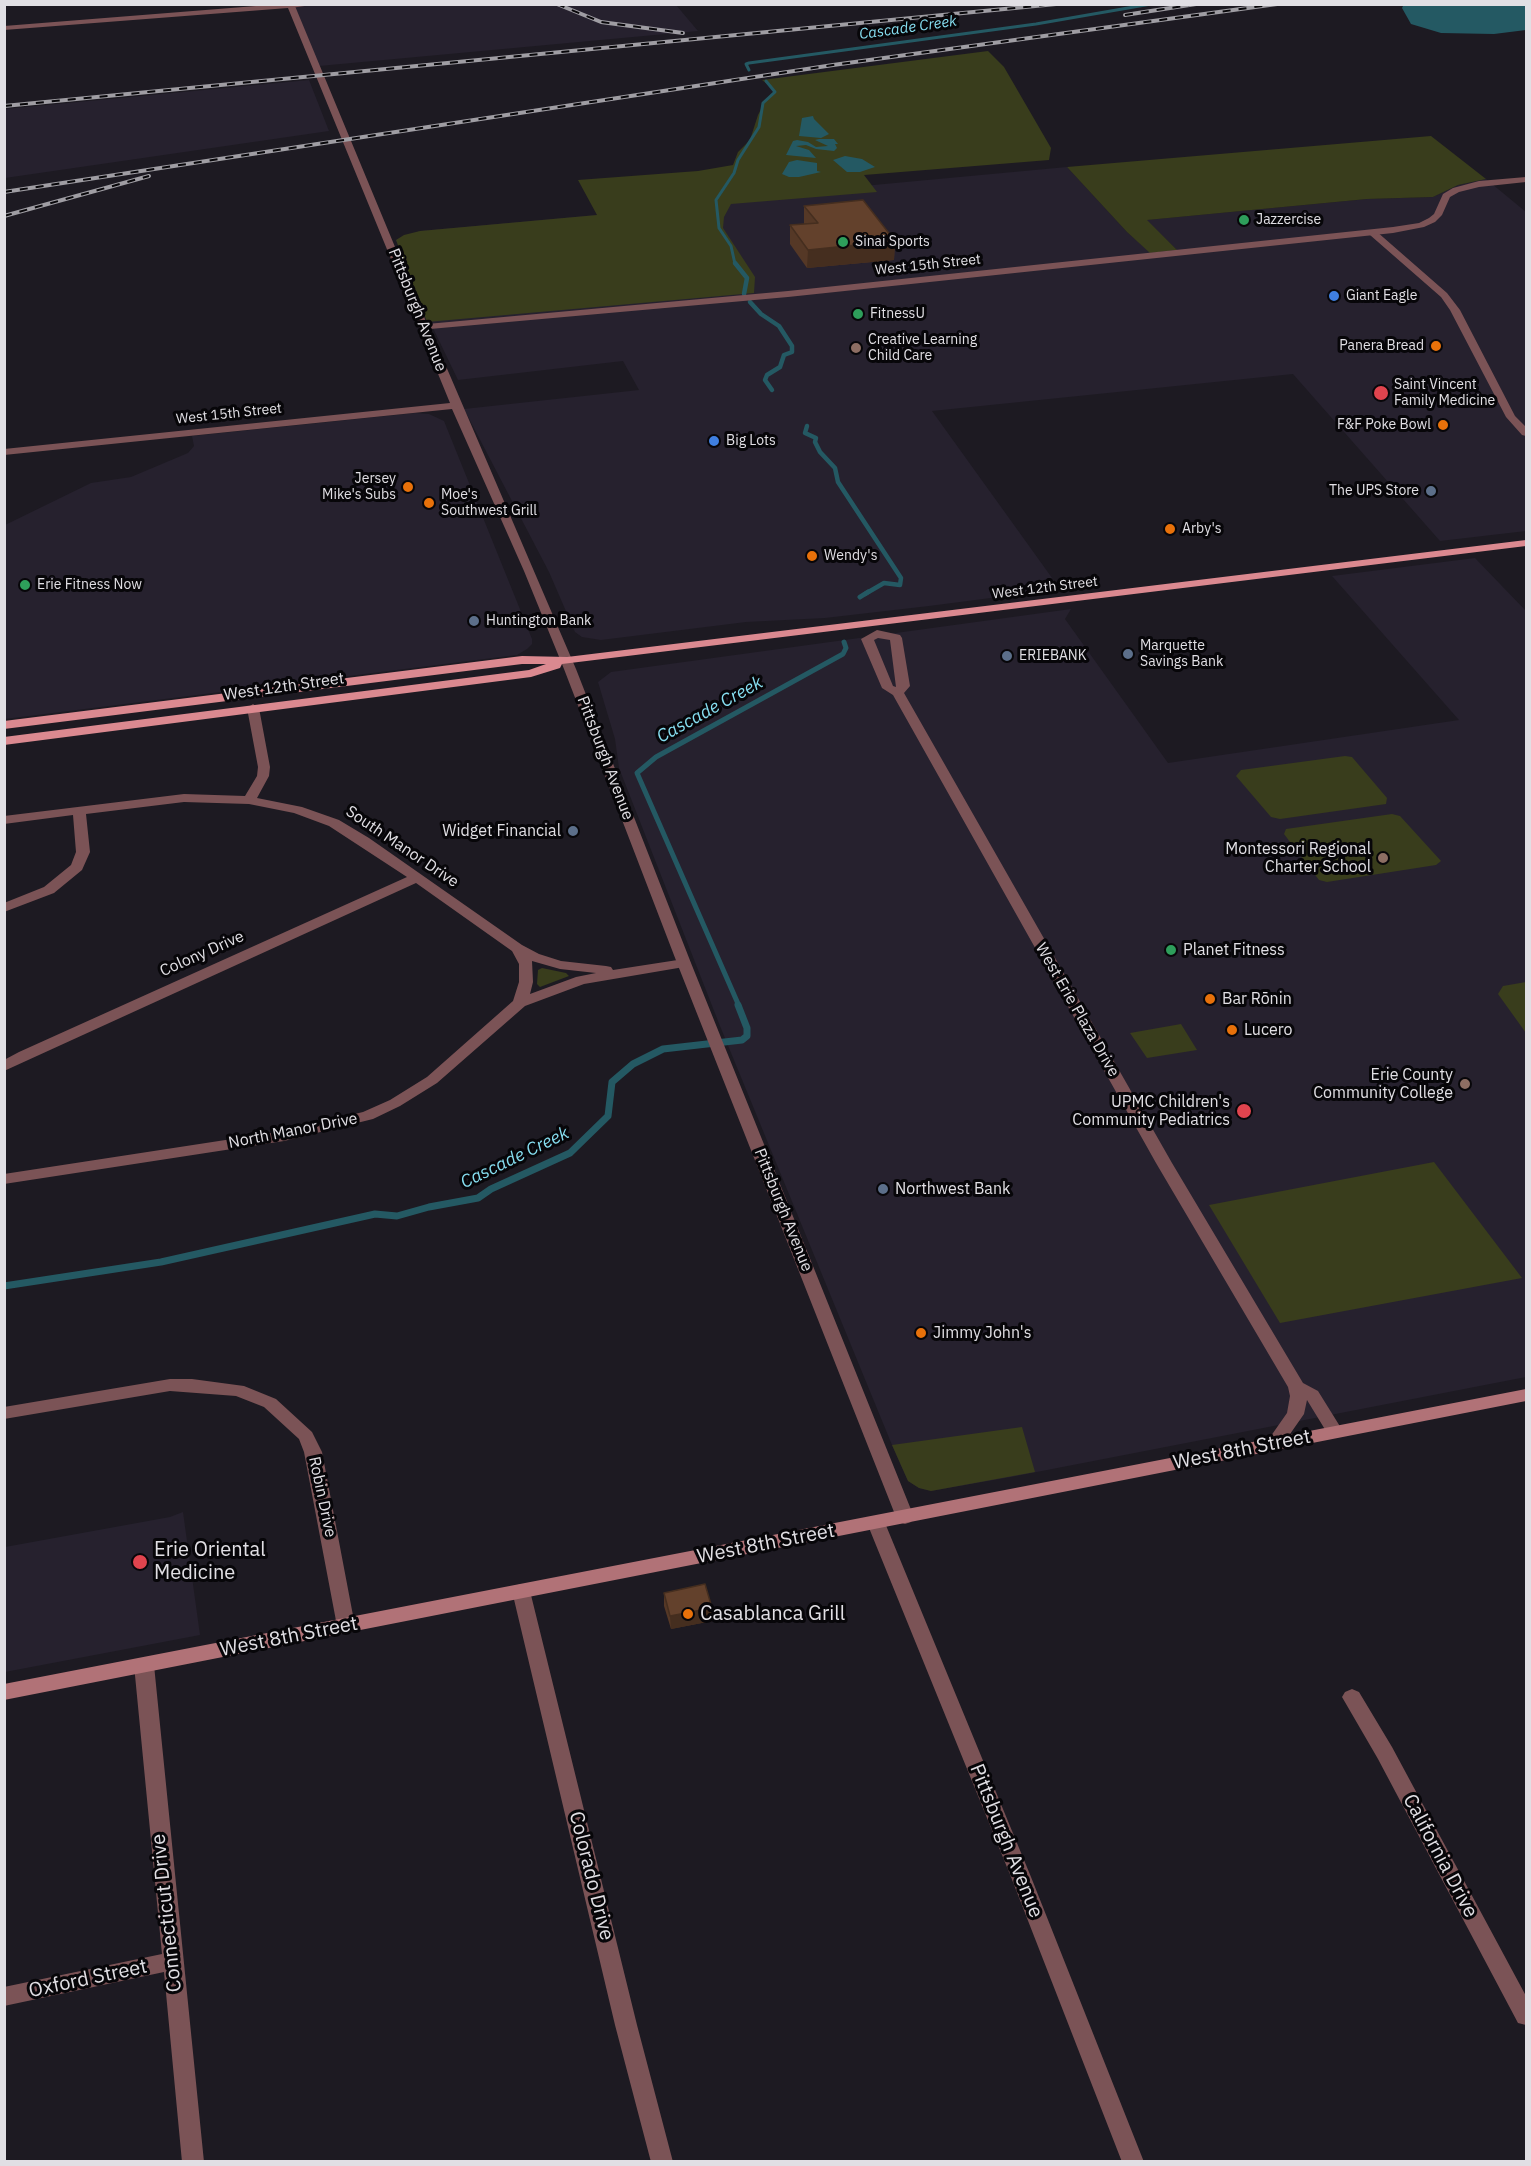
<!DOCTYPE html>
<meta charset="utf-8">
<style>
body{margin:0}
#map{position:relative;width:1531px;height:2166px;overflow:hidden;background:#1d1a22;font-family:"IBM Plex Sans",sans-serif}
canvas{display:block}
.frame{position:absolute;inset:0;border:6px solid #e1dfe4;pointer-events:none}
</style>
<div id="map">
<canvas width="1531" height="2166"></canvas>
<div class="frame"></div>
</div>
<script>
const g = document.querySelector('canvas').getContext('2d');
g.lineJoin = 'round';
function paint(path, color) { g.fillStyle = color; g.fill(path, 'evenodd'); }
const toPath = rows => new Path2D(rows.map(r => 'M' + r).join(''));
function trace(path, color, width, dash) { g.strokeStyle = color; g.lineWidth = width; g.lineCap = dash ? 'butt' : 'round'; g.setLineDash(dash || []); g.stroke(path); }
function label(font, color, halo, rows, align = 'center') {
  g.font = font + ' "IBM Plex Sans",sans-serif'; g.lineWidth = 6; g.setLineDash([]); g.textBaseline = 'middle'; g.strokeStyle = halo; g.fillStyle = color; for (const [text, x, y, turn = 0] of rows) {
    g.save(); g.translate(x, y); g.rotate((+turn || 0) * Math.PI / 180); g.textAlign = isNaN(turn) ? turn : align; if (halo) g.strokeText(text, 0, 0); g.fillText(text, 0, 0); g.restore();
  }
}
paint(toPath([
 [294,5,676,5,698,31,319,66],
 [309,80,329,131,5,178,5,109],
 [1067,167,1127,232,1151,253,1176,249,1146,220,1367,199,1433,197,1458,185,1486,179,1526,212,1526,531,1440,541,1293,374,932,411,1060,589,929,606,825,618,746,622,601,640,582,637,575,632,549,572,464,409,639,390,623,361,458,380,432,326,396,240,420,231,597,215,777,194],
 [415,413,429,414,444,421,532,639,532,644,527,649,517,655,5,719,5,525,91,483,131,477,188,453,194,446,192,436],
 [1475,558,1526,611,1526,1377,1011,1477,931,1491,919,1488,908,1481,892,1445,720,1026,619,768,615,739,598,682,611,672,1071,609,1065,619,1168,763,1459,720,1332,576],
 [183,1512,200,1635,5,1672,5,1547,170,1517]
]), '#26212e');
paint(toPath([
 [988,51,1004,67,1051,148,1049,160,864,175,877,192,731,204,724,217,723,228,755,277,754,293,427,322,396,240,404,235,420,231,597,215,578,180,698,171,733,165,738,152,750,140,758,115,765,101,775,90,762,80],
 [1431,136,1486,179,1458,185,1433,197,1367,199,1147,220,1177,250,1150,253,1127,232,1067,167],
 [1345,756,1352,757,1387,798,1386,804,1280,819,1271,817,1236,776,1241,770],
 [1392,814,1400,816,1441,861,1436,865,1327,882,1319,880,1284,834,1286,829],
 [542,968,566,973,569,976,540,987,537,984,538,970],
 [1526,982,1526,1033,1498,994,1503,986],
 [1181,1024,1197,1050,1147,1058,1130,1033],
 [1434,1162,1522,1278,1280,1323,1209,1205],
 [1022,1427,1035,1472,931,1491,919,1488,908,1481,892,1445]
]), '#393d1c');
paint(toPath([
 [1404,4,1526,5,1526,30,1494,34,1441,33,1411,24,1402,8],
 [813,116,814,119,829,134,821,138,799,136,802,118],
 [819,139,834,139,838,144,835,144,837,148,834,151,816,149,806,145,796,146,809,150,816,158,786,155,793,141,797,140,808,142,816,147,828,146,815,140],
 [845,156,862,159,875,167,860,172,847,172,833,160],
 [797,160,817,163,817,171,821,172,799,177,789,177,782,174,789,162]
]), '#245963');
trace(toPath([
 [749,70,746,64,749,63,1036,24,1151,4],
 [735,264,731,246,719,228,716,200,734,173,738,160,759,127,763,103,775,92,766,81]
]), '#245963', 3);
trace(toPath([
 [735,263,747,278,744,294],
 [750,302,761,314,779,326,792,346,792,352,784,355,780,367,767,375,765,380,772,390],
 [807,426,805,433,816,438,815,442,820,452,835,468,838,482,901,578,900,585,884,583,865,594]
]), '#245963', 4.5);
trace(toPath([
 [860,597,868,592],
 [739,1006,637,773,656,757,843,654,846,648,844,642]
]), '#245963', 5);
trace(toPath([
 [4,1286,161,1262,375,1214,397,1216,429,1207,478,1198,491,1189,570,1153,608,1116,612,1082,633,1064,663,1049,742,1040,747,1036,747,1028,738,1005]
]), '#245963', 7);
paint(toPath([
 [288,4,318,4,291,8,288,4],
 [1370,231,1376,231,1447,293,1460,310,1515,416,1526,427,1526,436,1522,435,1506,417,1450,310,1441,297,1370,235,1370,231],
 [877,630,900,635,902,638,910,686,904,693,1172,1163,1303,1383,1318,1391,1341,1428,1344,1432,1341,1436,1335,1438,1329,1436,1307,1400,1304,1414,1281,1447,1275,1449,1269,1447,1266,1443,1287,1413,1290,1396,1288,1387,1156,1163,893,695,882,688,861,639,877,630],
 [878,638,890,640,896,687,893,686,874,640,878,638],
 [253,704,259,708,270,767,269,776,257,798,302,807,339,820,369,838,522,945,539,954,561,961,606,966,611,967,613,970,684,959,691,963,684,967,584,984,525,1006,437,1083,400,1106,373,1119,284,1141,4,1184,4,1174,284,1131,363,1112,390,1100,427,1077,513,1001,519,982,519,964,512,951,416,883,4,1071,4,1060,19,1052,407,877,329,826,294,813,249,804,184,802,86,814,90,852,82,870,54,893,4,912,4,903,44,887,71,865,76,852,73,815,4,824,4,816,184,794,245,796,257,776,258,767,247,708,253,704],
 [532,961,560,969,596,973,576,977,530,994,533,982,532,961],
 [170,1379,192,1379,244,1386,276,1399,312,1432,322,1452,355,1626,353,1631,346,1633,339,1631,337,1626,304,1452,299,1439,264,1407,236,1396,170,1391,4,1419,4,1407,170,1379],
 [876,1516,882,1518,885,1523,1031,1877,1144,2162,1122,2162,1011,1877,867,1523,870,1518,876,1516],
 [521,1584,528,1586,530,1591,637,2025,673,2162,651,2162,615,2025,512,1591,514,1586,521,1584],
 [144,1658,151,1660,154,1665,204,2162,182,2162,164,1972,4,2006,4,1987,162,1954,134,1665,137,1660,144,1658],
 [1352,1689,1359,1692,1392,1747,1526,1996,1526,2025,1518,2023,1378,1759,1342,1697,1345,1692,1352,1689]
]), '#7b5356');
paint(toPath([
 [281,4,295,6,427,324,788,291,1393,227,1419,223,1429,218,1434,214,1443,194,1453,188,1479,181,1526,177,1526,182,1479,187,1459,192,1450,197,1442,215,1435,222,1424,227,1393,233,788,297,430,329,576,669,691,963,914,1517,911,1522,905,1524,899,1522,896,1517,677,963,564,669,524,571,452,409,4,455,4,449,450,403,288,8,4,30,4,26,281,4]
]), '#7b5356');
paint(toPath([
 [1526,1389,1526,1401,4,1700,4,1684,1526,1389]
]), '#b17277');
paint(toPath([
 [1526,540,1526,546,562,664,560,668,531,677,4,745,4,737,529,670,546,664,522,664,4,729,4,721,522,656,567,657,1526,540]
]), '#db8990');
const rail = toPath([
 [557,4,601,22,683,33],
 [1125,15,1196,4],
 [4,106,1056,4],
 [4,192,833,65,1277,4],
 [4,216,149,176]
]);
trace(rail, '#9f9da3', 4);
trace(rail, '#070609', 2, [8]);
paint(toPath([
 [804,206,895,241,894,260,807,268,790,244,790,225,804,224],
 [664,1593,712,1621,671,1629,664,1606]
]), '#553826');
paint(toPath([
 [895,241,894,260,807,268,808,250],
 [712,1608,712,1621,671,1629,670,1616]
]), '#452e1f');
const building = toPath([
 [863,200,895,241,808,250,790,225,818,223,804,206,863,200],
 [705,1584,712,1608,670,1616,664,1593,705,1584]
]);
paint(building, '#63412c');
trace(building, '#452e1f', 1.5);
for (const [x, y, r, color] of [
 [1244,220,6,"#2e9e5b"],
 [843,242,6,"#2e9e5b"],
 [1334,296,6,"#3f7fe0"],
 [858,314,6,"#2e9e5b"],
 [1436,346,6,"#e8710a"],
 [856,348,6,"#8d6e63"],
 [1381,393,8,"#e0444e"],
 [1443,425,6,"#e8710a"],
 [714,441,6,"#3f7fe0"],
 [408,487,6,"#e8710a"],
 [1431,491,6,"#5c6f8a"],
 [429,503,6,"#e8710a"],
 [1170,529,6,"#e8710a"],
 [812,556,6,"#e8710a"],
 [25,585,6,"#2e9e5b"],
 [474,621,6,"#5c6f8a"],
 [1128,654,6,"#5c6f8a"],
 [1007,656,6,"#5c6f8a"],
 [573,831,6,"#5c6f8a"],
 [1383,858,6,"#8d6e63"],
 [1171,950,6,"#2e9e5b"],
 [1210,999,6,"#e8710a"],
 [1232,1030,6,"#e8710a"],
 [1465,1084,6,"#8d6e63"],
 [1244,1111,8,"#e0444e"],
 [883,1189,6,"#5c6f8a"],
 [921,1333,6,"#e8710a"],
 [140,1562,8,"#e0444e"],
 [688,1614,6,"#e8710a"]
]) { const dot = new Path2D(); dot.arc(x, y, r, 0, 2 * Math.PI); g.fillStyle = color; g.fill(dot); trace(dot, '#070609', 2); }
label('14px', '#e1dfe4', '#070609', [
 ["Jazzercise",1256,220],
 ["Sinai Sports",855,242],
 ["Giant Eagle",1346,296],
 ["FitnessU",870,314],
 ["Creative Learning",868,340],
 ["Child Care",868,356],
 ["Panera Bread",1424,346,"right"],
 ["Saint Vincent",1394,385],
 ["Family Medicine",1394,401],
 ["F&F Poke Bowl",1431,425,"right"],
 ["Big Lots",726,441],
 ["Jersey",396,479,"right"],
 ["Mike's Subs",396,495,"right"],
 ["The UPS Store",1419,491,"right"],
 ["Moe's",441,495],
 ["Southwest Grill",441,511],
 ["Arby's",1182,529],
 ["Wendy's",824,556],
 ["Erie Fitness Now",37,585],
 ["Huntington Bank",486,621],
 ["Marquette",1140,646],
 ["Savings Bank",1140,662],
 ["ERIEBANK",1019,656]
], 'left');
label('14px', '#e1dfe4', '#070609', [
 ["West 15th Street",928,265,-6],
 ["West 15th Street",229,414,-6],
 ["West 12th Street",1045,588,-7]
]);
label('italic 15px', '#86def0', '#070609', [
 ["Cascade Creek",908,28,-8]
]);
label('16px', '#e1dfe4', '#070609', [
 ["Pittsburgh Avenue",417,310,68],
 ["West 12th Street",284,687,-8],
 ["Pittsburgh Avenue",605,758,69],
 ["South Manor Drive",402,847,34],
 ["Colony Drive",202,954,-24],
 ["West Erie Plaza Drive",1077,1010,60],
 ["North Manor Drive",293,1131,-11],
 ["Pittsburgh Avenue",783,1210,68],
 ["Robin Drive",322,1497,78]
]);
label('16px', '#e1dfe4', '#070609', [
 ["Widget Financial",561,831,"right"],
 ["Montessori Regional",1371,849,"right"],
 ["Charter School",1371,867,"right"],
 ["Planet Fitness",1183,950],
 ["Bar Rōnin",1222,999],
 ["Lucero",1244,1030],
 ["Erie County",1453,1075,"right"],
 ["Community College",1453,1093,"right"],
 ["UPMC Children's",1230,1102,"right"],
 ["Community Pediatrics",1230,1120,"right"],
 ["Northwest Bank",895,1189],
 ["Jimmy John's",933,1333]
], 'left');
label('italic 18px', '#86def0', '#070609', [
 ["Cascade Creek",710,710,-29],
 ["Cascade Creek",515,1158,-26]
]);
label('20px', '#e1dfe4', '#070609', [
 ["West 8th Street",1242,1450,-11],
 ["West 8th Street",766,1544,-11],
 ["West 8th Street",289,1637,-11],
 ["Pittsburgh Avenue",1006,1841,68],
 ["California Drive",1440,1856,62],
 ["Colorado Drive",591,1876,76],
 ["Connecticut Drive",167,1913,-96],
 ["Oxford Street",88,1979,-12]
]);
label('20px', '#e1dfe4', '#070609', [
 ["Erie Oriental",154,1550],
 ["Medicine",154,1573],
 ["Casablanca Grill",700,1614]
], 'left');
</script>
